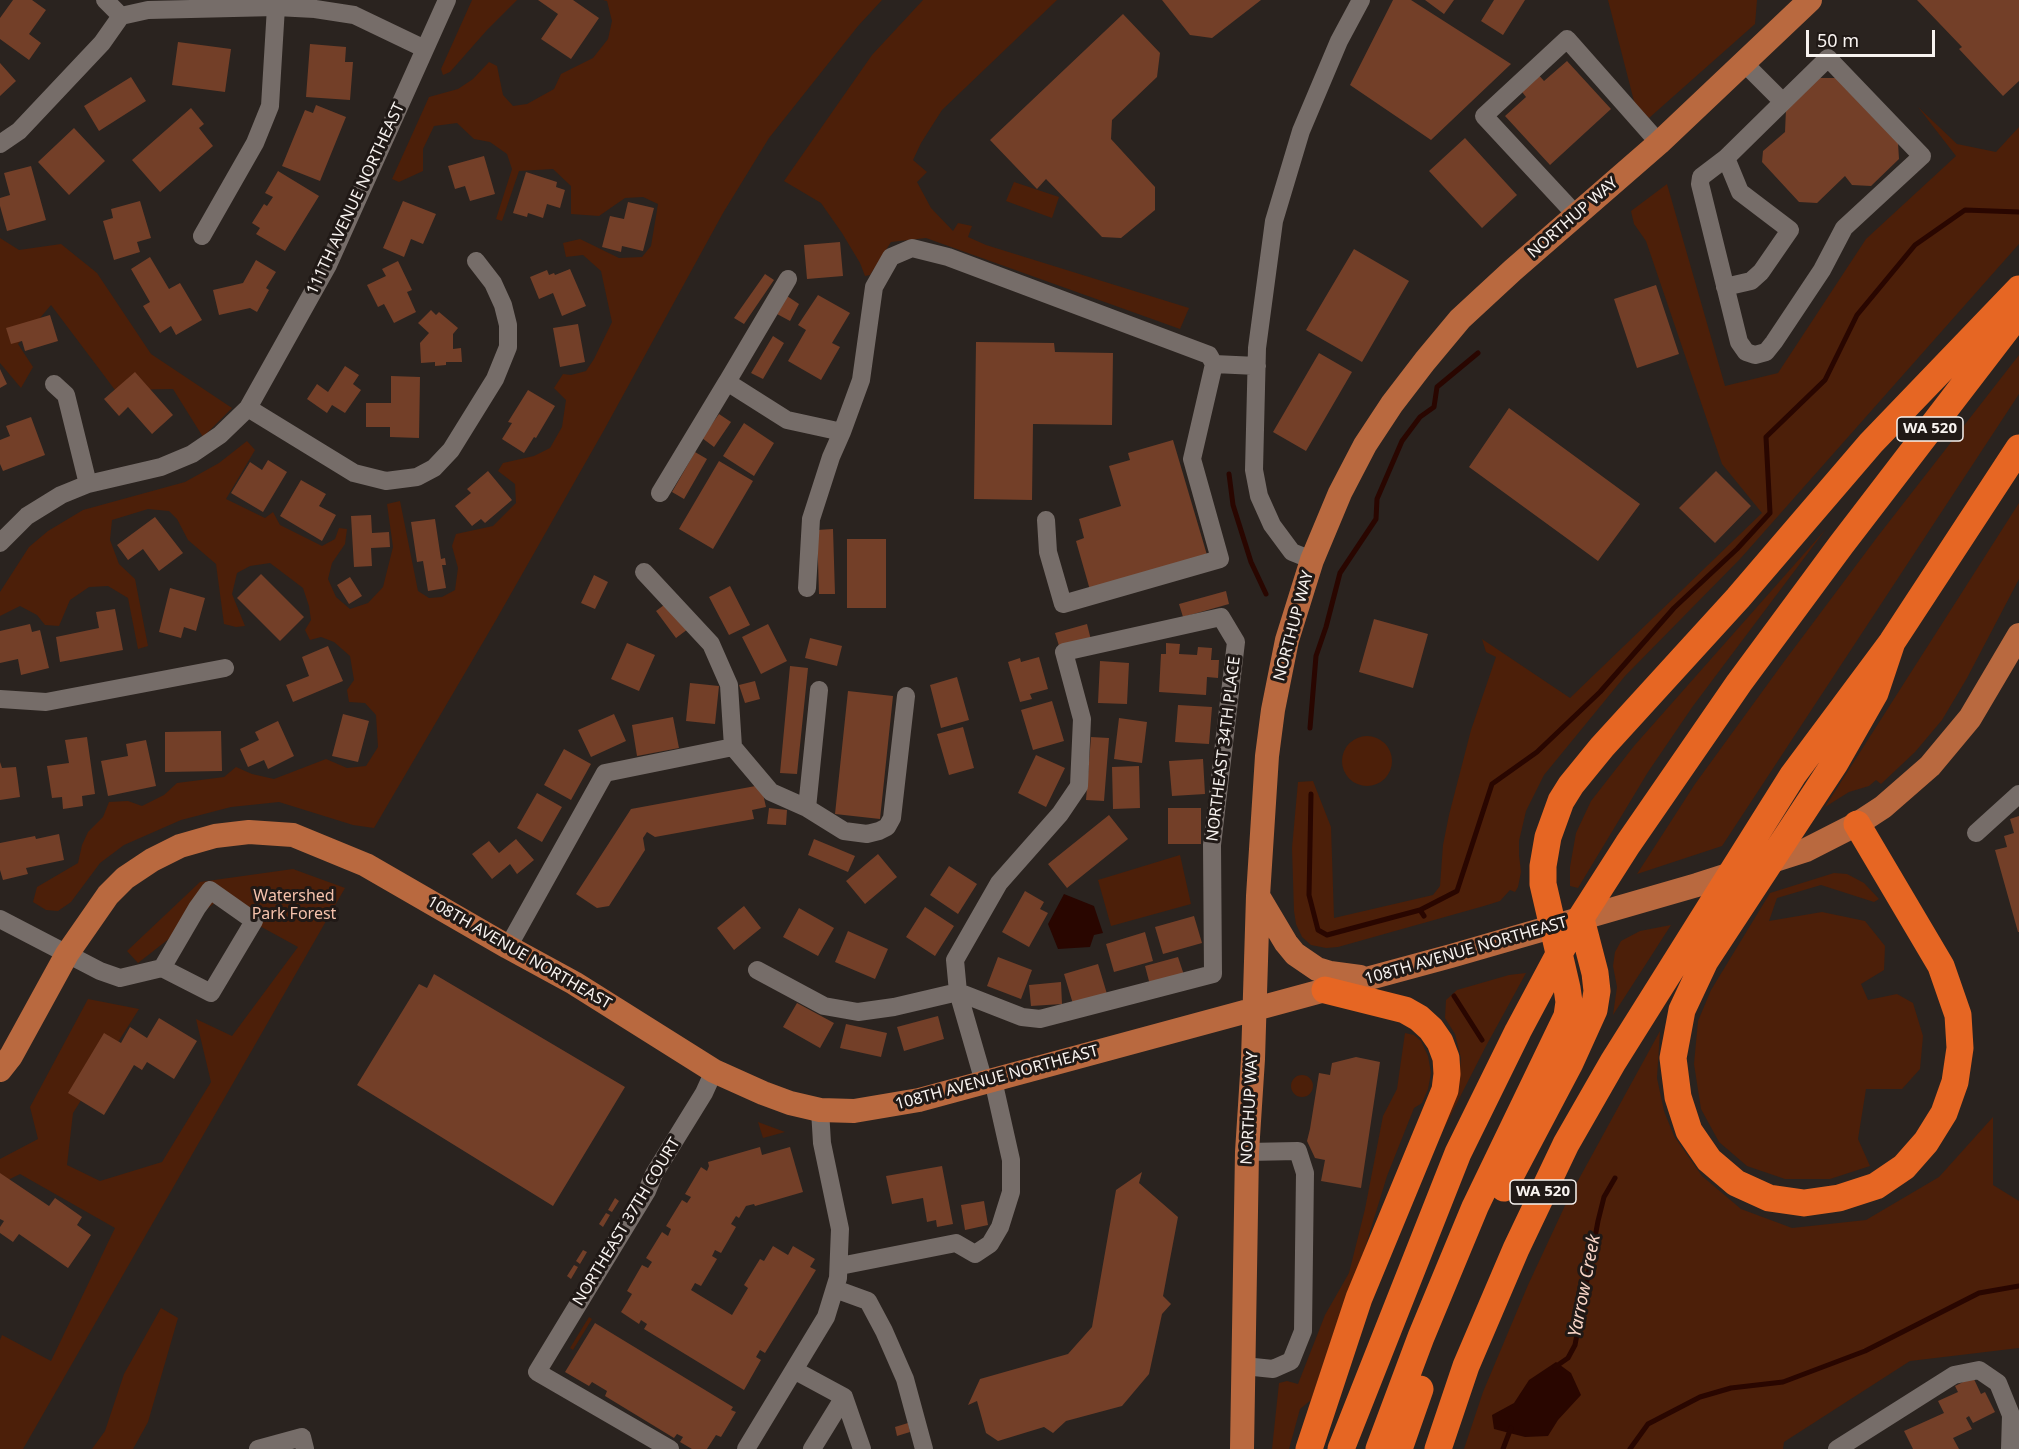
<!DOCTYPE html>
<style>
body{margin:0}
#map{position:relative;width:2019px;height:1449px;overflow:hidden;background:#2a231f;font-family:"Noto Sans",sans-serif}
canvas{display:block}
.scale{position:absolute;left:1806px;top:30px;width:129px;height:27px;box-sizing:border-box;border:3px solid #f8f3f0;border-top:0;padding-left:8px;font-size:18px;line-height:21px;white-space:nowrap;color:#f8f3f0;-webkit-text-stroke:4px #201916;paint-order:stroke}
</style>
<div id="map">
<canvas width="2019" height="1449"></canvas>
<div class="scale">50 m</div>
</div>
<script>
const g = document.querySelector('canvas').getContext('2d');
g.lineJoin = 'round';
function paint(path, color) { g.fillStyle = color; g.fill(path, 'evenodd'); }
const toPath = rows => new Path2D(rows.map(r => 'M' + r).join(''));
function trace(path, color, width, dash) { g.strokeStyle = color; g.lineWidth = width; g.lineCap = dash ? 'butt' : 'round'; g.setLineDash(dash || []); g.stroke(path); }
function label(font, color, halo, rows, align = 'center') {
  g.font = font + ' "Noto Sans",sans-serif'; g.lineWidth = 6; g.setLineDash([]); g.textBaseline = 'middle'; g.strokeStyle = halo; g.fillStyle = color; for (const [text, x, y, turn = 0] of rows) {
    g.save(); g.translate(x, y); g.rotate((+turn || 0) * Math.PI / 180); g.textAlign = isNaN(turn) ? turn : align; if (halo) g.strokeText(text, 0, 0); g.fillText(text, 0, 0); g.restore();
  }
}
paint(toPath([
 [472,0,517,0,487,30,450,72,443,75,441,69],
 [603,0,882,0,858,26,769,138,723,213,604,430,496,620,374,828,353,825,279,802,231,807,181,820,124,845,100,863,71,902,58,911,46,910,33,902,37,887,78,863,82,845,88,832,103,817,109,802,128,801,142,806,164,795,177,783,224,777,236,767,252,774,274,779,326,759,347,768,366,766,378,747,376,715,365,703,349,702,347,690,354,680,350,656,334,642,321,637,310,640,305,630,311,620,309,606,303,588,270,563,250,566,237,573,232,594,245,626,236,627,224,624,216,564,188,540,177,519,169,511,148,509,112,520,110,540,119,564,135,579,148,646,138,649,128,598,108,586,89,587,70,600,59,626,45,625,37,615,20,606,0,616,0,592,29,547,48,531,83,510,185,482,219,463,247,441,255,450,226,499,265,518,273,512,280,525,322,546,335,539,339,528,347,529,345,544,332,563,328,579,336,597,350,609,368,603,383,587,393,547,387,504,400,501,418,591,429,598,442,597,455,590,458,568,452,546,456,534,493,526,516,503,515,484,498,471,503,463,534,456,550,448,562,427,566,400,554,388,563,374,571,375,586,371,594,359,612,322,601,271,583,255,566,257,563,243,580,239,619,258,642,257,651,246,658,204,643,197,625,198,599,216,571,214,571,186,553,169,519,171,502,221,496,219,512,169,507,154,490,142,474,139,457,123,434,126,423,149,423,171,399,182,392,179,429,97,458,89,473,79,489,62,497,66,503,95,513,106,527,104,554,89,561,74,593,58,608,39,612,21,607,1],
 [923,0,1057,0,942,110,921,143,913,160,927,172,917,182,931,208,953,231,958,223,972,226,968,237,986,245,1189,308,1180,329,926,238,891,242,870,275,865,276,860,263,842,233,821,203,784,181,872,55],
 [1608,0,1757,0,1755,24,1649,118,1635,105],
 [1918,107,1957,144,1996,152,2019,127,2019,244,1740,559,1625,676,1544,775,1526,811,1519,841,1519,855,1521,872,1518,887,1515,892,1510,890,1500,901,1484,906,1338,947,1326,948,1311,945,1302,937,1296,924,1294,911,1292,848,1298,782,1313,781,1331,827,1334,918,1433,895,1440,886,1443,845,1449,815,1471,730,1496,657,1486,652,1482,639,1570,698,1762,513,1722,464,1646,241,1634,224,1631,211,1667,184,1725,386,1778,373,1866,239,1956,156],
 [1014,182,1059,197,1052,218,1006,201],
 [0,238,19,250,61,244,97,273,151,354,232,408,203,437,173,389,115,390,51,305,18,344,33,367,21,388,0,363],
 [2019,355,2019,394,1722,846,1637,874,1695,784,1783,663,1878,536],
 [2019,503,2019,579,1967,678,1942,720,1915,752,1881,784,1876,780,1869,786,1849,792,1825,807],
 [1826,529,1693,706,1648,772,1578,888,1570,886,1570,867,1576,833,1591,801,1634,746],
 '1342 761a25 25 0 1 1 50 0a25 25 0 1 1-50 0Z',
 [1180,855,1191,904,1111,926,1098,880],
 [293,869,345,888,23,1449,0,1449,0,1340,2,1335,51,1361,115,1228,20,1174,0,1184,0,1159,38,1139,30,1107,88,999,139,1009,73,1113,67,1165,100,1181,162,1162,211,1082,196,1019,232,1036,298,947,216,902,138,963,127,951,200,882],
 [1834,873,1847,874,1864,883,1879,899,1874,902,1821,885,1777,898,1769,921,1822,912,1865,921,1885,946,1884,970,1861,984,1868,1000,1897,994,1913,1003,1923,1036,1920,1069,1902,1089,1866,1089,1858,1139,1870,1166,1830,1179,1785,1179,1747,1166,1719,1142,1701,1109,1694,1064,1698,1021,1711,990,1770,893],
 [1671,925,1644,967,1613,1015,1617,987,1613,966,1615,952,1621,941,1640,931],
 [1526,973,1486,1046,1440,1136,1459,1078,1461,1058,1455,1034,1445,1018,1446,1000,1457,990,1509,975],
 [1660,1031,1657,1078,1664,1111,1674,1136,1702,1176,1741,1209,1792,1228,1866,1220,1939,1177,1993,1117,1993,1185,2019,1201,2019,1348,1910,1361,1784,1442,1783,1449,1464,1449,1483,1392,1528,1285,1569,1197],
 [1405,1033,1414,1035,1421,1041,1428,1056,1431,1073,1428,1089,1422,1103,1414,1108,1387,1176,1365,1248,1335,1328,1311,1400,1300,1409,1289,1449,1272,1449,1279,1383,1287,1381,1298,1384,1325,1315,1349,1273,1365,1209,1383,1116,1397,1089],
 '1291 1086a11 11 0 1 1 22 0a11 11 0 1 1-22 0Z',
 [758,1122,785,1132,763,1138],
 [161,1308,178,1318,148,1422,133,1449,92,1449,105,1431,124,1374],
 [589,1317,592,1319,573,1350,570,1348]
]), '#4c1f09');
paint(toPath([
 [1064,894,1094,906,1103,933,1094,935,1090,947,1058,949,1048,924],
 [1556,1362,1571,1373,1581,1395,1558,1420,1548,1436,1525,1437,1494,1429,1492,1415,1514,1403,1529,1380]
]), '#290600');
trace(toPath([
 [1229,474,1233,505,1251,562,1266,594],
 [1310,728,1316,656,1326,627,1340,573,1376,519,1377,499,1402,441,1420,417,1434,407,1437,387,1478,353],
 [1311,794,1309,895,1318,930,1327,935,1420,910,1424,916],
 [1420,910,1457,891,1492,784,1537,752,1600,692,1674,608,1737,549,1770,513,1766,437,1825,380,1857,315,1915,245,1965,210,2019,212],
 [1454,996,1482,1040],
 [1555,1367,1568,1358,1575,1345,1598,1221,1604,1197,1615,1178],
 [1503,1449,1511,1428],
 [1630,1449,1648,1424,1700,1397,1731,1388,1783,1382,1865,1351,1979,1293,2019,1286]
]), '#290600', 5);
paint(toPath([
 [13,0,32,0,46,10,29,34,41,43,29,60,0,39,0,18],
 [538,0,573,0,599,18,571,59,541,39,558,14],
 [1162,0,1261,0,1212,38,1190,35],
 [1393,0,1411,0,1511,64,1431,140,1350,85],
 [1425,0,1454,0,1444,14],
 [1494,0,1525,0,1503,35,1481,21],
 [1917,0,2019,0,2019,81,2003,96,1959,49,1962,47],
 [1123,14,1160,53,1157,77,1112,120,1111,139,1155,187,1155,210,1121,238,1102,237,1046,179,1037,189,990,140],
 [178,42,231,49,225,92,172,85],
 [310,44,346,47,345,62,353,62,350,100,306,97],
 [1567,61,1611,109,1550,165,1505,116,1526,97,1519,88,1536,72,1544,81],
 [0,63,16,81,0,96],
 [131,77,146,101,99,131,84,106],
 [1819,78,1837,78,1898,143,1899,159,1871,186,1852,185,1845,176,1817,203,1799,202,1762,162,1763,151,1785,132,1786,109],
 [316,105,346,117,320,181,282,166,305,110,313,113],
 [191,108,204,124,199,128,213,146,160,192,132,160],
 [74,128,105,161,69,195,38,162],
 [1465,138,1517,195,1482,228,1429,171],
 [484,156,495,194,470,201,465,186,455,189,448,166],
 [31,166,46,220,7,231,0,206,0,198,10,195,4,173],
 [278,171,319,196,285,251,256,234,260,228,252,223,264,204,267,206,273,197,265,193],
 [526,172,557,182,556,187,565,190,560,208,547,204,543,218,528,213,527,217,513,213],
 [140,201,151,238,137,242,140,252,114,260,103,221,113,218,111,209],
 [403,201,436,214,423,244,411,239,404,257,383,248],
 [628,202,654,208,643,251,622,246,621,252,602,247,610,216,624,219],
 [840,242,843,276,807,279,804,245],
 [1354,249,1409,281,1362,362,1306,330],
 [150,257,169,289,180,283,202,320,176,335,171,326,160,333,143,306,150,302,131,269],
 [256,260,276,272,266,288,269,290,257,312,250,308,219,315,213,290,243,283],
 [398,261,412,290,407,292,416,312,394,323,384,304,378,307,367,285,386,276,382,269],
 [570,269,586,306,562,316,553,293,539,299,530,277,547,270,549,275,554,273,555,275],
 [765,274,774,280,744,324,734,318],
 [1656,285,1679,354,1637,368,1614,299],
 [818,295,850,313,832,343,840,347,821,380,788,361,806,330,798,325],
 [787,296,799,304,790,321,777,314],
 [431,310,436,315,439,312,458,328,453,334,453,349,461,348,462,362,446,362,446,365,435,366,435,362,421,363,420,343,429,333,418,323],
 [50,315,58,341,25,351,22,341,11,344,6,328],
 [578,324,585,362,560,367,553,328],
 [773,336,784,343,763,379,751,373],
 [976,342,1054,343,1055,352,1113,353,1112,425,1033,424,1032,500,974,499],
 [1319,353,1352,372,1306,451,1273,432],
 [345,366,359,375,353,384,361,390,345,413,332,405,327,413,307,399,317,384,328,392],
 [0,369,7,384,0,388],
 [135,372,173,415,152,434,128,407,119,416,104,399],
 [391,376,420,377,419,438,390,437,390,427,366,427,366,403,391,403],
 [528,390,555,406,536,438,534,437,524,453,502,439,512,423,508,422],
 [1509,408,1640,504,1598,561,1469,467],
 [719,414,731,422,714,447,702,438],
 [31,417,45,455,3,471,0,464,0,440,10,436,6,426],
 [744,423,774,443,754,476,723,456],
 [1173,440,1207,555,1090,590,1076,541,1084,538,1079,519,1121,506,1109,466,1130,460,1128,453],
 [695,452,707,459,684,499,672,492],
 [268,460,287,472,263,512,231,493,250,462,262,470],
 [719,461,753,481,713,549,679,529],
 [488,471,512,500,485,523,481,519,472,526,455,506,471,493,467,489],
 [1716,471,1751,506,1715,543,1679,508],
 [301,480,326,494,319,506,336,515,322,541,280,516],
 [371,515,372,533,389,532,390,547,371,548,372,566,354,567,351,516],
 [155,517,183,553,159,571,143,549,128,560,117,545],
 [435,519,441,559,445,558,446,565,442,565,446,588,428,591,423,561,417,562,411,522],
 [833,529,835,594,819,594,817,530],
 [847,539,886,539,886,608,847,608],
 [261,574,304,617,280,641,237,598],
 [594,575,608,582,595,609,581,603],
 [350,577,362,596,349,604,337,585],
 [730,586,750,625,729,635,709,597],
 [170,588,205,598,196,631,184,627,181,638,159,632],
 [1226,591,1229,604,1183,617,1179,604],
 [668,602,688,629,676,638,656,611],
 [115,609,123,650,60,662,56,637,99,628,96,612],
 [1374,619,1428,634,1413,688,1359,672],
 [30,624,32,632,40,630,49,668,21,675,18,659,0,663,0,631],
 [768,624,787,661,761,674,742,637],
 [1087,624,1091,640,1060,649,1055,633],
 [810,638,842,646,837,666,805,658],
 [627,643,655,655,639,691,611,679],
 [1166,643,1180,644,1179,654,1197,655,1198,647,1212,648,1211,660,1219,660,1218,678,1207,677,1206,695,1159,692,1161,654,1166,654],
 [328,646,343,681,293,702,286,685,309,676,302,657],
 [1039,657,1048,689,1030,694,1032,699,1020,702,1008,662,1020,658,1021,662],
 [1100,661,1129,663,1127,704,1098,703],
 [790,666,808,668,797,774,780,773],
 [957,677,969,720,941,728,930,685],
 [755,681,760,699,745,703,739,685],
 [690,683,719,686,715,724,686,721],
 [848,691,893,696,880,819,835,814],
 [1052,701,1064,741,1033,750,1021,710],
 [1178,705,1212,707,1209,744,1175,742],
 [343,714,369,721,358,762,332,756],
 [614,714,626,741,591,757,578,730],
 [673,717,679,748,637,756,632,725],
 [1119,718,1147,722,1142,763,1114,759],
 [278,721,294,756,268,769,264,760,248,767,240,749,259,740,255,732],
 [963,727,974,768,949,775,937,734],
 [221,731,222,771,165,772,165,732],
 [87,737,95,794,82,796,83,806,63,809,62,797,52,798,47,766,69,763,65,740],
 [1091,737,1109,738,1104,801,1086,800],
 [146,740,156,786,108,796,101,761,128,756,126,744],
 [564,749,591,764,571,800,544,785],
 [1036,755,1065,768,1046,807,1018,793],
 [1203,759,1205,794,1172,796,1169,761],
 [0,762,2,768,16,767,20,797,0,800],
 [1139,766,1140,808,1113,809,1112,767],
 [761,785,766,807,752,810,754,819,655,837,647,832,643,838,645,850,609,906,597,908,576,894,631,809],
 [537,793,562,807,542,842,517,828],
 [769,808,787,810,786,825,767,824],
 [1168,808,1201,808,1201,844,1168,844],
 [1109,815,1128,839,1067,888,1048,864],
 [2019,816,2019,932,2018,932,1995,850,2007,847,2004,836,2014,833,2010,819],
 [59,834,64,860,26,868,28,874,3,880,0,870,0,843,35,836,36,839],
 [516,839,534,860,517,874,510,864,492,879,472,854,489,841,499,853],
 [814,839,855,856,848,872,808,855],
 [878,854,897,877,865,904,846,881],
 [949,866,977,884,958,914,930,895],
 [1025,891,1044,902,1040,909,1048,913,1029,947,1002,932],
 [744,906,761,928,734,950,717,928],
 [925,907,954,926,935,956,906,937],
 [799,908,834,928,818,956,783,937],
 [1194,916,1202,943,1163,954,1155,927],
 [848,931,888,949,875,979,835,962],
 [1145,932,1153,961,1114,972,1106,944],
 [998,957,1032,970,1021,999,987,986],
 [1178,957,1184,975,1150,985,1145,966],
 [1098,964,1107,994,1073,1004,1064,974],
 [434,974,625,1087,553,1206,357,1085,419,984,427,988],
 [1061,982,1062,1004,1031,1006,1029,985],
 [797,1003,834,1023,820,1048,783,1027],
 [938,1016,944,1039,904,1051,897,1027],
 [159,1018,197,1041,174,1079,147,1062,142,1070,134,1065,104,1115,68,1093,104,1033,121,1043,130,1027,147,1038],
 [846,1024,887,1033,881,1057,840,1048],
 [1356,1057,1380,1062,1361,1188,1321,1181,1325,1160,1315,1158,1307,1141,1310,1129,1319,1073,1330,1075,1332,1063],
 [760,1147,762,1155,790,1147,803,1192,755,1206,754,1204,746,1206,739,1218,736,1216,731,1224,736,1227,721,1253,715,1250,712,1256,717,1259,701,1286,695,1283,691,1290,732,1315,748,1288,744,1285,760,1259,764,1261,773,1246,788,1255,793,1246,815,1259,810,1267,816,1270,765,1353,760,1350,756,1357,761,1360,744,1390,644,1329,647,1324,641,1320,639,1324,621,1312,632,1294,627,1291,642,1265,648,1268,652,1262,646,1258,662,1232,668,1236,671,1229,666,1226,682,1200,687,1203,691,1197,685,1194,701,1167,707,1171,709,1166,708,1162],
 [942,1166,953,1224,937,1227,936,1220,927,1222,923,1198,892,1204,886,1176],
 [1142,1172,1139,1183,1178,1217,1163,1296,1171,1304,1162,1314,1149,1374,1122,1406,1066,1421,1053,1433,1044,1427,998,1441,986,1433,977,1401,968,1405,980,1379,1068,1354,1092,1327,1116,1190],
 [0,1173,49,1206,55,1198,82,1217,77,1225,91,1235,68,1268,19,1234,13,1242,0,1233,0,1227,4,1221,0,1219],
 [615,1198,619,1201,612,1212,608,1210],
 [984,1201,988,1225,965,1230,961,1205],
 [606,1213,610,1215,603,1227,599,1224],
 [583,1250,587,1252,580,1264,576,1261],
 [574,1265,578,1267,571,1279,567,1276],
 [595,1323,733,1407,731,1410,736,1412,721,1437,716,1435,707,1449,692,1449,680,1442,683,1437,677,1434,674,1438,605,1396,607,1391,592,1382,589,1386,565,1372],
 [1973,1377,1981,1394,1985,1392,1995,1412,1973,1423,1969,1416,1966,1418,1972,1429,1953,1438,1959,1449,1913,1449,1904,1431,1944,1413,1938,1401,1958,1392,1955,1386],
 [908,1423,910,1432,897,1436,895,1427]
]), '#733f28');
trace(toPath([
 [105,0,121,16,148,10,276,7,315,9,354,15,425,49],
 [1745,64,1783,102,1828,58,1922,156,1844,228,1822,270,1774,342,1766,352,1755,355,1746,352,1739,342,1700,184,1701,177,1726,158,1784,101],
 [0,144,19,131,102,43,121,16],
 [1576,215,1484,116,1567,39,1659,143],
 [202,236,255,143,270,106,276,7],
 [788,279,727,382,787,420,842,432,861,380,874,287,891,257,912,248,948,257,1209,355,1214,364,1257,366],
 [1725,287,1751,281,1761,272,1790,230,1740,192,1726,158],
 [54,384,66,395,88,484],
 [248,408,354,473,386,481,417,477,434,468,451,450,495,379,508,347,508,325,503,305,493,283,476,261],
 [660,493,727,382],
 [1046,520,1048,552,1063,604,1220,559,1192,459,1214,364],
 [0,543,27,516,61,495,88,484,161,467,192,454,220,435,248,408,328,265,447,0],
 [1312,560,1292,552,1272,525,1259,496,1254,470,1257,348,1274,221,1301,131,1339,41,1361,0],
 [807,588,811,519,831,457,842,432],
 [0,699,46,702,225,668],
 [733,747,771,792,807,808,844,831,867,834,879,831,887,827,892,818,906,696],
 [807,808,819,690],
 [1976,833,2019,794],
 [0,919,100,971,120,978,162,968,197,908,210,890,254,921,211,993,162,968],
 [508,947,605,773,733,747,729,685,711,644,644,572],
 [757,970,824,1006,858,1012,894,1007,958,992,1022,1017,1040,1019,1213,974,1212,845,1236,642,1221,617,1064,652,1082,719,1079,786,1060,814,999,883,955,960,958,992,984,1082],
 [840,1266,956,1243,975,1254,990,1244,1000,1227,1011,1192,1011,1160,993,1080],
 [835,1289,868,1301,884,1331,905,1379,924,1449],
 [1244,1366,1273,1369,1291,1361,1303,1331,1305,1173,1298,1151,1247,1152],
 [794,1370,844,1397,862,1449],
 [258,1449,302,1437,305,1449],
 [670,1449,537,1372,647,1191,654,1174,704,1093,714,1071],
 [746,1449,826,1317,838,1278,840,1229,822,1143,820,1110],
 [812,1449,844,1397],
 [1837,1449,1954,1375,1979,1370,1998,1383,2011,1415,2010,1449]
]), '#766d69', 18);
trace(toPath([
 [1258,896,1286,943,1295,954,1317,969,1330,973,1360,977],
 [0,1070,11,1056,67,954,108,895,125,878,152,860,180,846,215,836,249,832,293,835,366,865,508,947,574,983,714,1071,763,1093,790,1103,820,1110,854,1111,919,1100,1451,956,1697,885,1806,850,1857,824,1883,807,1930,766,1970,718,2019,635],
 [1242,1449,1247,1152,1253,1059,1258,896,1267,756,1273,710,1287,640,1312,560,1340,493,1365,445,1392,404,1425,361,1460,319,1513,270,1659,143,1810,0]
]), '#b9693f', 24);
trace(toPath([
 [1857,824,1941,966,1958,1015,1960,1048,1955,1082,1944,1113,1926,1142,1904,1167,1876,1186,1839,1198,1804,1203,1769,1198,1736,1183,1709,1160,1689,1131,1678,1097,1673,1058,1682,1010,1705,961,1835,763,1875,693,1892,642],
 [1504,1188,1570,1063,1594,1010,1597,991,1595,973,1581,919],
 [1309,1449,1359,1298,1445,1090,1447,1074,1446,1058,1440,1042,1431,1029,1419,1018,1405,1010,1325,990],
 [1341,1449,1458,1153,1518,1031,1566,941,1628,844,1739,683,1841,545,2019,313],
 [1379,1449,1421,1337,1475,1207,1567,1016,1569,1002,1567,988,1543,884,1543,866,1548,837,1561,801,1571,785,1602,747,1738,598,1871,443,2019,289],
 [1399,1449,1420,1389],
 [1438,1449,1466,1366,1516,1249,1566,1144,1613,1062,1793,775,1892,642,2019,448]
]), '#e66623', 27);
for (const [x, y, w] of [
 [1930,429,66],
 [1543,1192,66]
]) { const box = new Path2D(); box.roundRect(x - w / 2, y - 12, w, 24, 4.5); g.fillStyle = '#201916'; g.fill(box); trace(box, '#f8f3f0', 1.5); }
label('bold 15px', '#f8f3f0', null, [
 ["WA 520",1930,429],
 ["WA 520",1543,1192]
]);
label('16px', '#f8f3f0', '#201916', [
 ["111TH AVENUE NORTHEAST",356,199,-65],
 ["NORTHUP WAY",1573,218,-41],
 ["NORTHUP WAY",1294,626,-75],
 ["NORTHEAST 34TH PLACE",1224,749,-83],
 ["108TH AVENUE NORTHEAST",1466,951,-16],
 ["108TH AVENUE NORTHEAST",519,953,30],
 ["108TH AVENUE NORTHEAST",997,1078,-15],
 ["NORTHUP WAY",1250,1108,-87],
 ["NORTHEAST 37TH COURT",627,1222,-59]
]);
label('16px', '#f5c2ac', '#201916', [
 ["Watershed",294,896],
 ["Park Forest",294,914]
]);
label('italic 18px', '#f9d5c7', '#201916', [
 ["Yarrow Creek",1585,1286,-79]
]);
</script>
